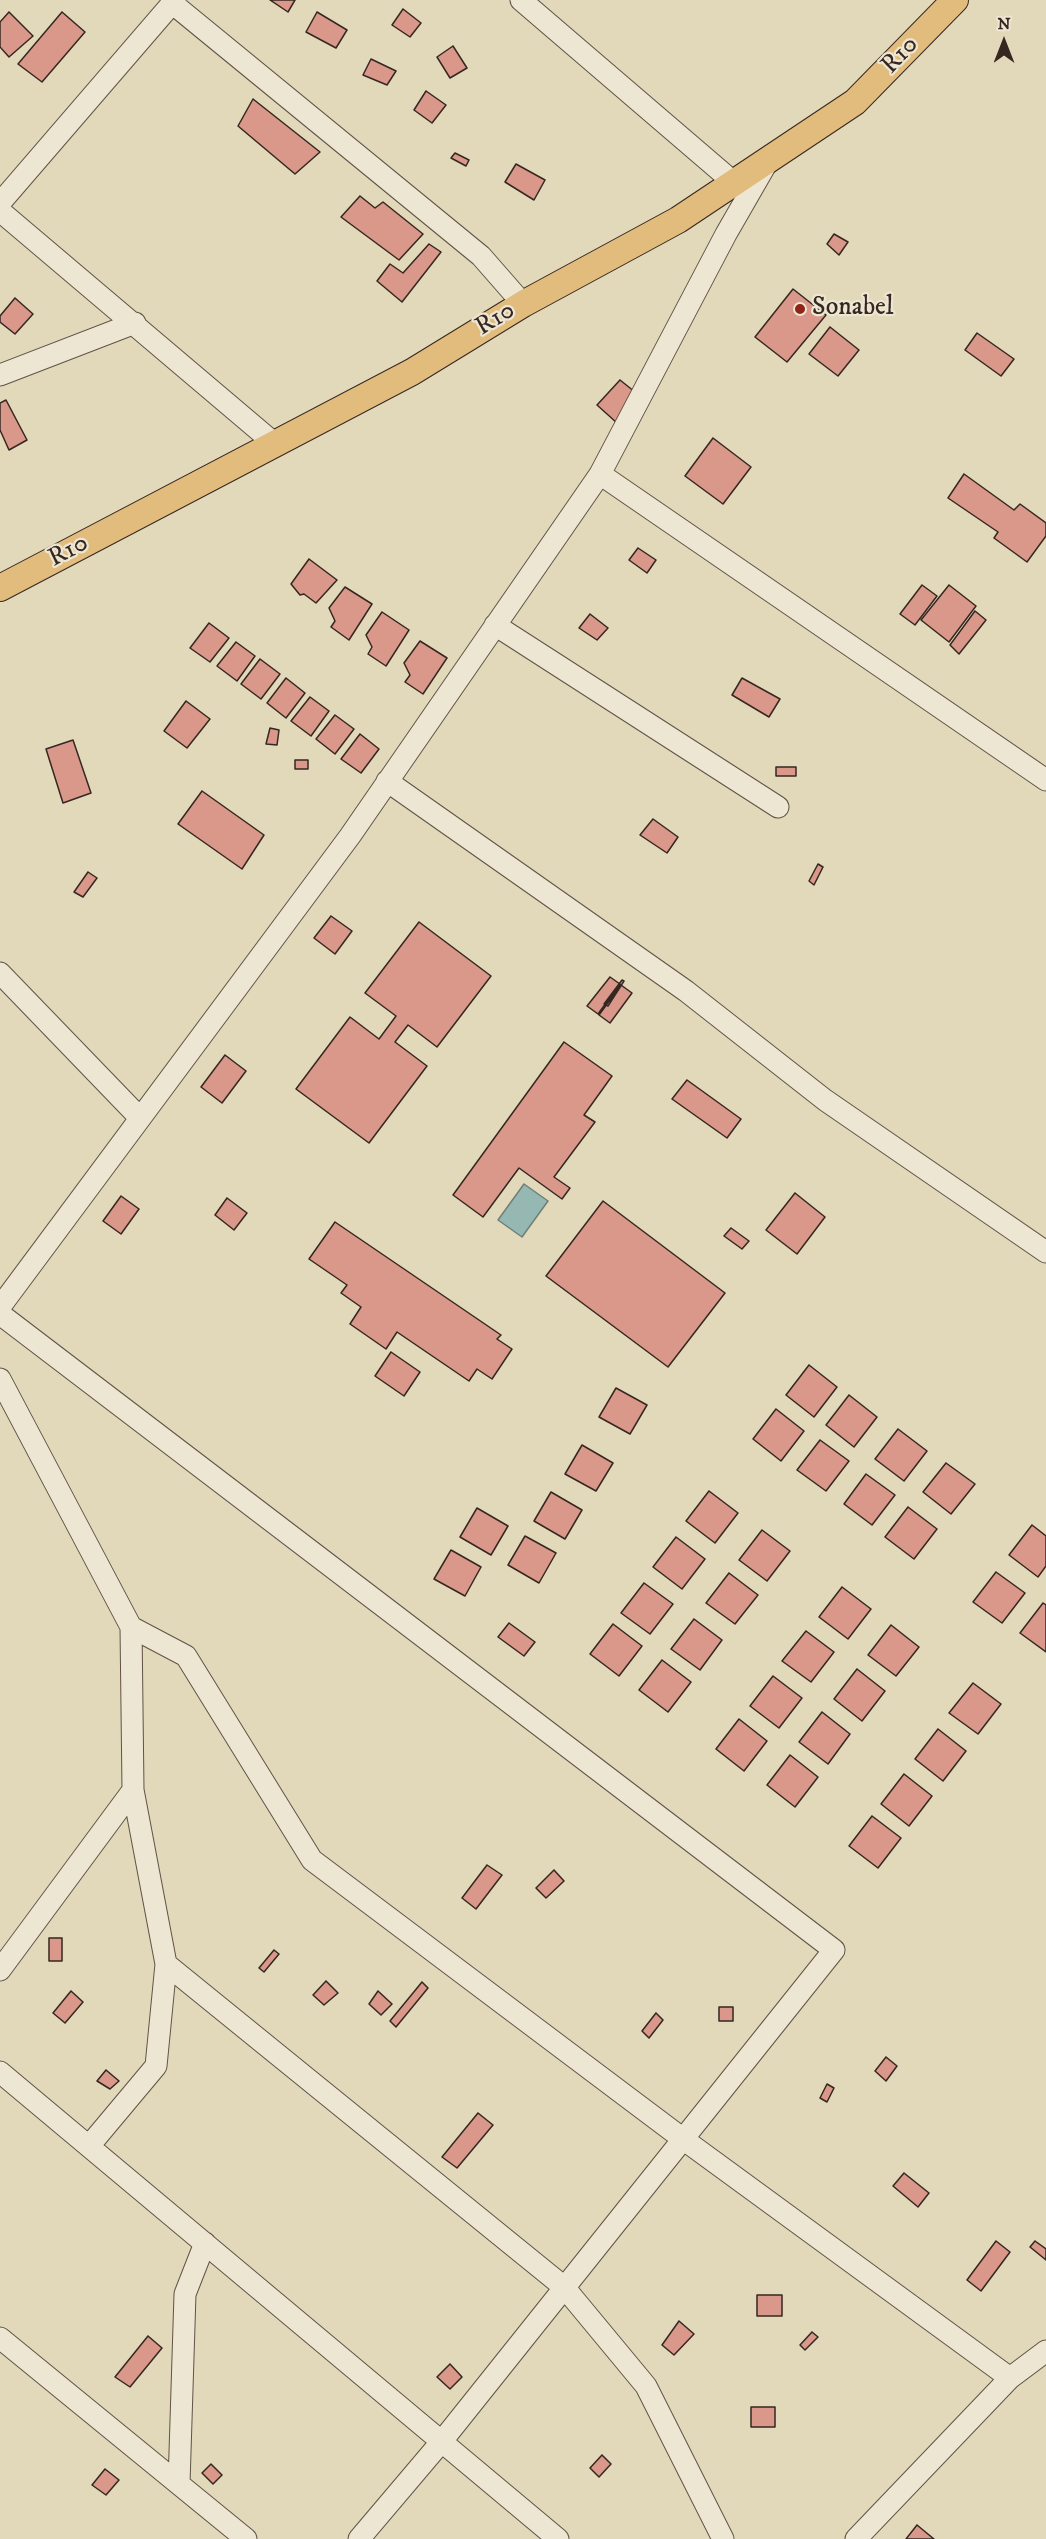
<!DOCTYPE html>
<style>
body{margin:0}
#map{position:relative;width:1046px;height:2539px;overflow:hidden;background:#e2d8ba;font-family:"IM FELL DW Pica",serif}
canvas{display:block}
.north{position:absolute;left:974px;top:12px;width:60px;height:60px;-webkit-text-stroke:4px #ece6d2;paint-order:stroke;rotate:0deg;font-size:16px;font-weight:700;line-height:24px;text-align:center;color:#362721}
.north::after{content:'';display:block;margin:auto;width:21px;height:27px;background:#362721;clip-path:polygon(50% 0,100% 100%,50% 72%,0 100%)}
</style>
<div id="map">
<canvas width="1046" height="2539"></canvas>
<div class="north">N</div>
</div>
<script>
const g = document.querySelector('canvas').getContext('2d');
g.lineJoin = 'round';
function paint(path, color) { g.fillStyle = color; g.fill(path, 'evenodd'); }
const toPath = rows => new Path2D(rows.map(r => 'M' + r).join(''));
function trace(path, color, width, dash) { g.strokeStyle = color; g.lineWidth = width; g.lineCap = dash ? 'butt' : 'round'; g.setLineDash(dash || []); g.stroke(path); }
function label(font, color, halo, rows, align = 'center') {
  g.font = font + ' "IM FELL DW Pica",serif'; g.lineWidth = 4.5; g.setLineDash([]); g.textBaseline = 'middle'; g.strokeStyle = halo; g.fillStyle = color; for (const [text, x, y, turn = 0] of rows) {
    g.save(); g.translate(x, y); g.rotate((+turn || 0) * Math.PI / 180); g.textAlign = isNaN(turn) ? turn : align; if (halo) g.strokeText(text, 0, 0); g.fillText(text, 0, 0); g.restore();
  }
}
const water = toPath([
 [524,1184,548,1201,522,1237,498,1220,524,1184]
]);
paint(water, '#95b9b2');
trace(water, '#6f7f78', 1.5);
const building = toPath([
 [270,0,295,0,288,12,270,0],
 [403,9,421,23,410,37,392,25,403,9],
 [9,12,33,36,9,57,0,47,0,22,9,12],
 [62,12,85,32,42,82,18,64,62,12],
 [317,12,347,30,336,48,306,32,317,12],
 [453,46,467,68,450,78,437,57,453,46],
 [371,59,396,71,387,85,363,75,371,59],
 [426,91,446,105,432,123,414,110,426,91],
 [253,99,320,152,295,174,238,126,253,99],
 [455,153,469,160,466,166,451,158,455,153],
 [516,164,545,180,534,200,505,182,516,164],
 [360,196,375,208,383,202,423,234,399,260,341,217,360,196],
 [834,234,848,242,839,255,827,244,834,234],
 [429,244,441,252,402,302,377,281,390,264,403,273,429,244],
 [793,289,826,315,787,362,755,337,793,289],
 [15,298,33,314,15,334,0,322,0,316,15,298],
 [830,327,859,350,838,376,809,354,830,327],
 [977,333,1014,359,1001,376,965,350,977,333],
 [620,380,640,396,617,423,597,405,620,380],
 [6,400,27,440,9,450,0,430,0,403,6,400],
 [713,438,751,467,723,504,685,476,713,438],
 [964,474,1014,510,1020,504,1046,523,1046,536,1027,562,994,538,998,532,948,498,964,474],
 [638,548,656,560,647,573,629,560,638,548],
 [309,559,337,580,316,603,304,594,300,595,291,584,309,559],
 [922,585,937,596,915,625,900,614,922,585],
 [949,585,976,606,949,642,921,620,949,585],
 [345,587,372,604,349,640,331,627,335,621,329,608,345,587],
 [975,611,986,620,959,654,950,645,975,611],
 [382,612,409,630,386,666,368,654,372,647,366,635,382,612],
 [590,614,608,628,597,640,579,628,590,614],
 [209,623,229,638,210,662,190,648,209,623],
 [420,641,447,658,423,694,405,682,410,675,404,663,420,641],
 [236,642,255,656,237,681,217,666,236,642],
 [260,659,280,674,261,699,241,684,260,659],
 [286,678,305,693,286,718,267,703,286,678],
 [742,678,780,699,769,717,732,695,742,678],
 [310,697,329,711,311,736,291,721,310,697],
 [186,701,210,719,187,748,164,731,186,701],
 [335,715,354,729,335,754,316,739,335,715],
 [270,728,279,730,277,745,266,744,270,728],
 [360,734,379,749,361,773,341,759,360,734],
 [73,740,91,793,63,803,46,749,73,740],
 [295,760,308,760,308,769,295,769,295,760],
 [776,767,796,767,796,776,776,776,776,767],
 [202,791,264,835,242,869,178,824,202,791],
 [653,819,678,837,667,853,640,835,653,819],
 [818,864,823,867,814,885,809,881,818,864],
 [88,872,97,878,83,897,74,892,88,872],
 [331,916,352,931,335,954,314,938,331,916],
 [419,922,491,976,437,1047,408,1025,395,1042,427,1066,369,1143,296,1089,350,1017,379,1039,396,1016,365,993,419,922],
 [610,977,620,984,598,1014,587,1006,610,977],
 [622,980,624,981,608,1006,604,1004,622,980],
 [621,985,632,993,610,1023,599,1015,621,985],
 [564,1042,612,1076,584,1115,595,1122,554,1177,570,1188,562,1199,519,1168,483,1217,453,1195,564,1042],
 [225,1055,246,1071,222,1103,201,1087,225,1055],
 [687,1080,741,1119,727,1138,672,1099,687,1080],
 [795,1193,825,1217,797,1254,766,1230,795,1193],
 [121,1196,139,1209,121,1234,103,1221,121,1196],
 [227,1198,247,1213,234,1230,215,1215,227,1198],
 [603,1201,725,1293,668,1367,546,1276,603,1201],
 [335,1222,501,1335,497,1339,512,1349,492,1379,477,1369,469,1381,397,1332,386,1349,350,1324,361,1307,341,1293,347,1285,309,1259,335,1222],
 [731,1228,749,1241,742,1249,724,1236,731,1228],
 [391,1352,420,1372,404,1396,375,1376,391,1352],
 [809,1365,837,1387,814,1417,786,1395,809,1365],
 [616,1388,647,1405,630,1434,599,1417,616,1388],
 [849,1395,877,1417,854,1447,826,1425,849,1395],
 [776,1409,804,1431,781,1461,753,1439,776,1409],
 [898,1429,927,1451,904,1481,875,1459,898,1429],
 [820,1440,849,1461,826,1491,797,1470,820,1440],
 [582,1445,613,1463,596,1491,565,1474,582,1445],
 [946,1463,975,1484,951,1514,923,1492,946,1463],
 [866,1474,895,1495,872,1525,844,1504,866,1474],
 [709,1491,738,1513,715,1543,686,1521,709,1491],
 [551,1492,582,1510,565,1539,534,1521,551,1492],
 [908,1507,937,1529,914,1559,885,1537,908,1507],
 [477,1508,508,1526,491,1555,460,1537,477,1508],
 [1032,1525,1046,1536,1046,1566,1038,1577,1009,1555,1032,1525],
 [762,1530,790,1551,767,1581,739,1560,762,1530],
 [525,1536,556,1553,539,1583,508,1565,525,1536],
 [676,1537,705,1559,682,1589,653,1567,676,1537],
 [451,1550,481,1567,465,1596,434,1579,451,1550],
 [996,1572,1025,1593,1002,1623,973,1602,996,1572],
 [729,1573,758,1595,735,1624,706,1603,729,1573],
 [644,1583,673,1604,650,1634,621,1613,644,1583],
 [842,1587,871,1609,848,1639,819,1617,842,1587],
 [1043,1603,1046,1605,1046,1652,1020,1633,1043,1603],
 [694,1619,722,1640,700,1670,671,1649,694,1619],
 [509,1623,535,1642,524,1656,498,1637,509,1623],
 [613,1624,642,1646,619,1676,590,1654,613,1624],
 [891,1625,919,1647,896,1676,868,1655,891,1625],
 [806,1631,834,1652,811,1682,782,1661,806,1631],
 [662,1660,691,1682,668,1712,639,1690,662,1660],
 [857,1669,885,1691,862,1721,834,1699,857,1669],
 [773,1676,802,1698,779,1728,750,1706,773,1676],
 [973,1683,1001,1704,978,1734,949,1713,973,1683],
 [822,1712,850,1734,828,1764,799,1742,822,1712],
 [739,1719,767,1741,744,1771,716,1749,739,1719],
 [938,1729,966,1751,943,1781,915,1759,938,1729],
 [790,1755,818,1777,795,1807,767,1785,790,1755],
 [904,1774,932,1796,909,1826,881,1804,904,1774],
 [872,1816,901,1838,878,1868,849,1846,872,1816],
 [487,1865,502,1875,476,1909,462,1898,487,1865],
 [554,1870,564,1881,546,1898,536,1888,554,1870],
 [49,1938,62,1938,62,1961,49,1961,49,1938],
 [274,1950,279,1954,264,1972,259,1968,274,1950],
 [326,1981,338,1993,324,2005,313,1995,326,1981],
 [422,1982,428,1988,396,2027,390,2021,422,1982],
 [71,1991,83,2002,65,2023,53,2013,71,1991],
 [378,1991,392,2004,381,2015,369,2004,378,1991],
 [719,2007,733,2007,733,2021,719,2021,719,2007],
 [656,2013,663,2020,649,2038,642,2031,656,2013],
 [886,2057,897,2066,886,2081,875,2071,886,2057],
 [106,2070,119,2081,110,2089,97,2081,106,2070],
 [827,2084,834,2088,827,2102,820,2098,827,2084],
 [478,2113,493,2125,457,2168,442,2157,478,2113],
 [904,2173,929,2193,918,2207,893,2186,904,2173],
 [996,2241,1010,2252,981,2291,967,2280,996,2241],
 [1035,2241,1046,2249,1046,2260,1030,2247,1035,2241],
 [757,2295,782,2295,782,2316,757,2316,757,2295],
 [679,2321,694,2334,674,2355,662,2345,679,2321],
 [812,2332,818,2337,805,2350,800,2345,812,2332],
 [148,2336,162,2348,130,2387,115,2377,148,2336],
 [450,2364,462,2377,450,2389,437,2377,450,2364],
 [751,2407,775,2407,775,2427,751,2427,751,2407],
 [602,2455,611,2464,599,2477,590,2468,602,2455],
 [211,2464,222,2475,213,2484,202,2473,211,2464],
 [105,2469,119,2480,106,2495,92,2485,105,2469],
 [917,2525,934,2539,906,2539,917,2525]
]);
paint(building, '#d99889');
trace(building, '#362721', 1.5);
const minor = toPath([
 [521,0,732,181],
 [172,3,481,256,523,304],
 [0,203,175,0],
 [0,211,275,444],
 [0,375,135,323],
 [600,474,1046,780],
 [495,625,778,807],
 [387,781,686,991,825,1100,1046,1252],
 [0,973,140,1118],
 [0,1307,350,836,600,474,726,234,768,161],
 [0,1314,834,1950,442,2441,359,2539],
 [0,1379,131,1627,133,1790,0,1970],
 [131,1627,186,1656,312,1860,683,2139,1010,2378],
 [133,1790,166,1964,564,2287,646,2386,723,2539],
 [0,2072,558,2539],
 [89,2146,156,2066,166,1964],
 [0,2338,246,2539],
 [179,2484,185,2294,205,2243],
 [856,2539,1010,2378,1046,2351]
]);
const major = toPath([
 [0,588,412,372,523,304,678,220,855,102,955,0]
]);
trace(minor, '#615347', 23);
trace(major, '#362721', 28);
trace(minor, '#ece6d2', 21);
trace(major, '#e1bc7d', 26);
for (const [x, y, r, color] of [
 [800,309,6,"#8f2418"]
]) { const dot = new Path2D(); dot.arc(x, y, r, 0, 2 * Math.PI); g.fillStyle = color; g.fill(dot); trace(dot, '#ece6d2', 2); }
label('26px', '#362721', '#ece6d2', [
 ["R10",901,56,-47],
 ["R10",496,320,-32],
 ["R10",69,552,-28]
]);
label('26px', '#362721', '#ece6d2', [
 ["Sonabel",812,309]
], 'left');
</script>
